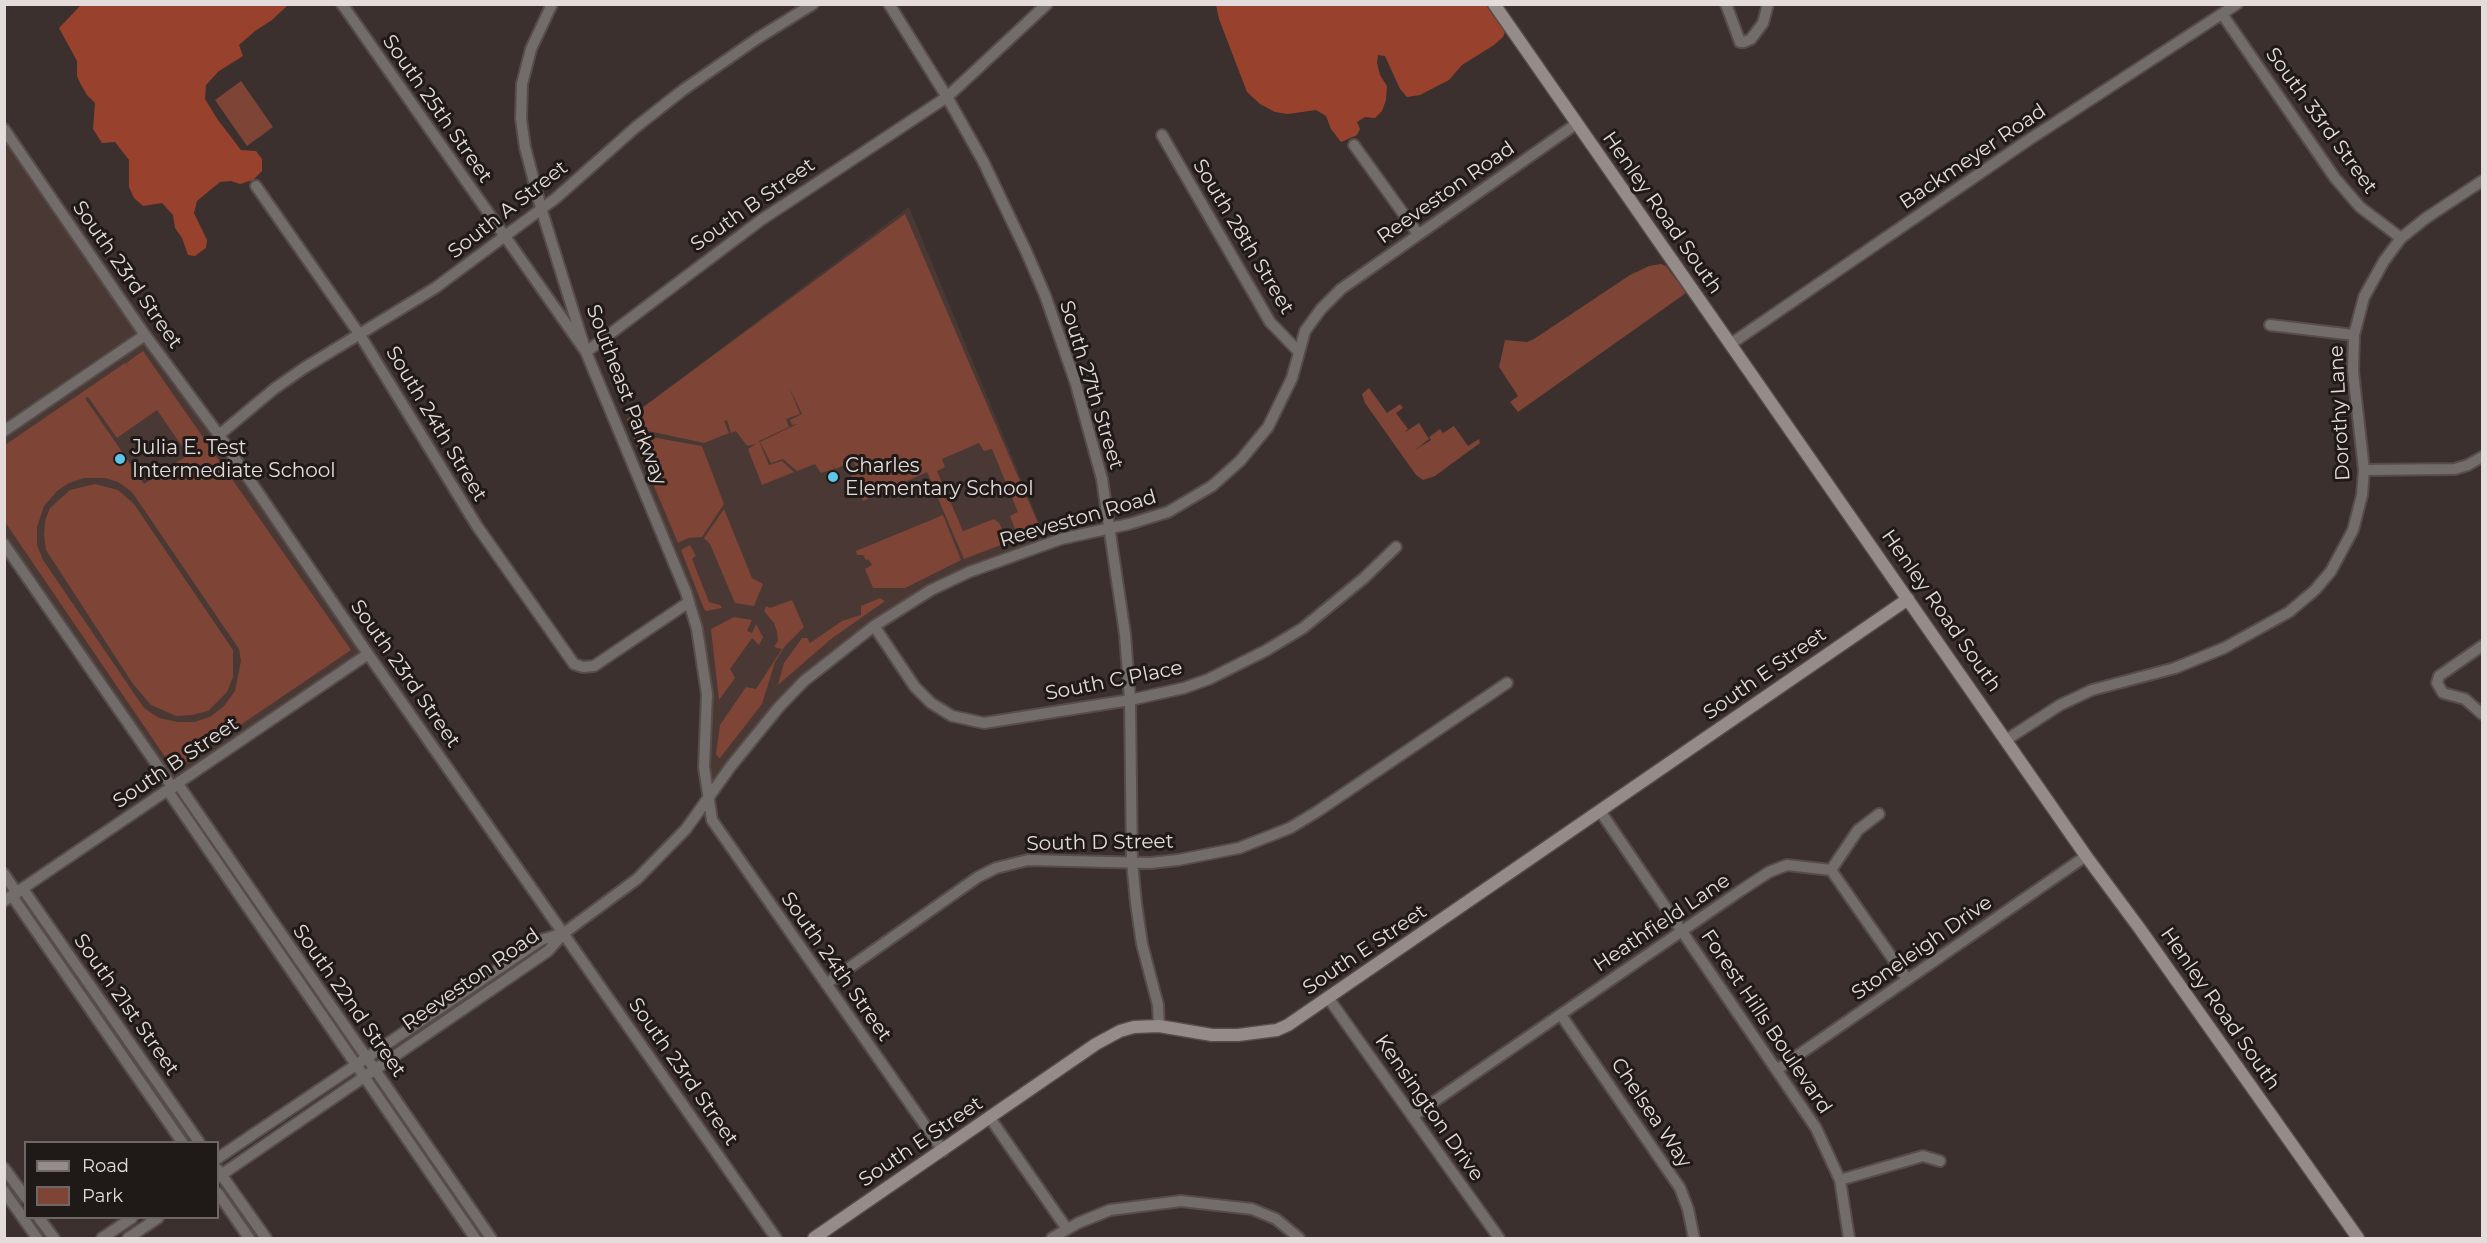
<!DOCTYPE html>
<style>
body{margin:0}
#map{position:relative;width:2487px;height:1243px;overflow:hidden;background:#3b302d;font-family:Montserrat,sans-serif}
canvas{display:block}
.frame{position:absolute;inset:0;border:6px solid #e4dcda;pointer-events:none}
.legend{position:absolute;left:24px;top:1141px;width:195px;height:78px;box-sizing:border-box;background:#1f1918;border:2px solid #6e6766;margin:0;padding:8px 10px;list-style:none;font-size:18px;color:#e4dcda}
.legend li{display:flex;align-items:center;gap:12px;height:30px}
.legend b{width:30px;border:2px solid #6e6766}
</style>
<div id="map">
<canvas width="2487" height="1243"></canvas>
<div class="frame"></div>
<ul class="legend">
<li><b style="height:8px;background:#958b89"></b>Road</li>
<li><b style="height:16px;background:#7e4436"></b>Park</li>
</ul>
</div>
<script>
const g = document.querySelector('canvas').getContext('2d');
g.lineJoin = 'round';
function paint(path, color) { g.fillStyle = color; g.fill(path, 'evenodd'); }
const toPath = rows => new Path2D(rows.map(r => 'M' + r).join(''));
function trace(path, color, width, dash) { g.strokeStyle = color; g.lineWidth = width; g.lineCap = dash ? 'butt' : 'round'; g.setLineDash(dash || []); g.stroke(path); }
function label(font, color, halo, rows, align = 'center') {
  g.font = font + ' Montserrat,sans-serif'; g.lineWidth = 6; g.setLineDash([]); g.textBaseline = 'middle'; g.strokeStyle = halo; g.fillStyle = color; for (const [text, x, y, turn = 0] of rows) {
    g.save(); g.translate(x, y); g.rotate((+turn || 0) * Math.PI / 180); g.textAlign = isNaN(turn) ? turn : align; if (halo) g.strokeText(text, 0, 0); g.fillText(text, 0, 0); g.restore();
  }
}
paint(toPath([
 [4,129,368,654,173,788,5,544],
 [909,207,1048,544,931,590,804,681,707,801,707,694,697,629,627,419]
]), '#4a3834');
paint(toPath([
 [241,81,273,127,247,146,215,100],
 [905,214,1041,530,1022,537,1017,534,1010,516,1018,512,992,449,984,451,979,443,942,459,945,467,937,471,944,488,936,491,927,472,863,501,851,475,858,471,851,456,843,459,845,465,835,469,832,464,834,469,821,473,815,464,797,471,783,459,771,463,760,442,797,424,792,425,790,420,802,414,789,387,800,414,786,419,789,427,759,441,769,465,782,461,794,472,762,485,748,449,756,444,747,446,736,431,731,433,727,420,724,421,729,433,704,443,630,427,627,419],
 [1661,264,1666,266,1686,293,1518,412,1510,402,1518,396,1499,367,1505,340,1527,342,1534,339,1630,275,1649,266],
 [143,351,351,650,174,770,5,522,5,445,125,363,129,368,126,363],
 [88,397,117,438,157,410,188,455,144,484,85,398],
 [84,478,105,478,118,482,132,492,239,649,241,661,235,691,224,706,210,717,194,722,178,722,159,718,144,708,43,560,37,545,37,527,44,506,57,491,69,483],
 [1369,388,1387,413,1400,404,1403,408,1396,413,1408,429,1404,433,1419,423,1429,439,1415,450,1431,440,1429,437,1440,429,1443,433,1454,426,1468,446,1479,439,1480,443,1435,476,1423,480,1416,475,1365,403,1362,394],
 [634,434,702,446,724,504,702,537,688,538,678,543,633,436],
 [95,484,118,490,134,504,233,650,233,677,227,692,208,711,192,715,176,716,151,705,133,684,46,550,44,535,45,521,50,508,70,490],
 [946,492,963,531,994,519,999,523,1007,539,1006,543,964,559,937,496],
 [724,509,752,578,763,584,754,606,735,603,710,544,704,538],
 [943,515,961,560,905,588,873,588,865,569,872,565,868,559,866,560,863,555,857,555,856,551],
 [690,545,696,556,692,559,709,602,720,605,722,608,706,611,704,609,681,550],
 [880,598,885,601,831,639,778,685,784,663,802,638,807,638,810,643,842,621,861,615,861,606],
 [792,600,804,627,785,646,775,662,762,704,720,758,718,757,716,754,720,725,746,687,756,689,782,649,774,647,778,641,777,632,774,623,764,611,766,606,770,608],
 [734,617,752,620,747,631,752,633,756,624,763,637,759,645,752,638,730,669,735,678,719,700,711,629]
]), '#7e4436');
paint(toPath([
 [81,5,288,5,272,20,255,31,239,45,243,56,219,71,206,85,205,99,218,120,241,150,256,151,262,159,262,171,253,180,240,184,231,181,220,182,197,201,194,213,207,240,206,248,195,256,188,255,182,238,175,228,173,215,162,203,143,206,134,198,129,187,129,160,115,142,102,143,93,129,95,103,87,95,80,83,77,76,77,61,59,28],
 [1216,5,1486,5,1505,32,1503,37,1494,45,1462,65,1449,80,1420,95,1407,97,1400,89,1385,56,1378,55,1377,63,1380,75,1387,86,1386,100,1382,111,1375,118,1365,117,1357,122,1360,129,1357,135,1341,142,1331,129,1326,116,1316,110,1288,114,1275,112,1260,104,1247,92,1219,19]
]), '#98422e');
const street = toPath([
 [342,4,586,352,761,220,947,97,1047,4],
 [552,4,531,49,522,84,521,119,525,147,541,208,586,352,686,592,697,629,707,694,704,767,712,820,943,1151],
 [889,4,947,97,983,161,1026,251,1045,295,1075,381,1102,479,1125,634,1130,700,1132,862,1136,903,1142,944,1158,1005,1159,1026],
 [1726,4,1740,42,1744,42,1751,39,1763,23,1768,4],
 [2222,14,2335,178,2360,207,2401,238],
 [4,129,145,335,219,435,368,654,776,1238],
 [1162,135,1270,322,1299,352],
 [1354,145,1418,234],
 [256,186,360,335,477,526,574,664,583,667,594,666,689,602],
 [2270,325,2354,335],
 [1732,343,2027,141,2237,4],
 [4,431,145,335],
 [219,435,274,389,304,368,435,288,556,198,636,127,683,90,758,38,813,4],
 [2364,470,2455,469,2468,465,2482,457],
 [4,544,173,788],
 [874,626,915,687,931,703,952,716,984,723,1130,700,1184,688,1209,679,1265,651,1303,628,1364,578,1396,547],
 [2482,646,2439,676,2437,683,2443,693,2465,699,2482,714],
 [2006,740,2060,705,2092,690,2175,668,2224,648,2289,612,2315,590,2331,571,2353,530,2362,495,2364,470,2353,371,2354,335,2364,297,2384,261,2401,238,2426,218,2482,181],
 [178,784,491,1238],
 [168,791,475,1238],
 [1600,811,1816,1128,1840,1180,1849,1238],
 [1831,870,1858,830,1879,814],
 [4,874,17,893],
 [23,889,199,1142],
 [12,896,182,1142],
 [4,901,368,654],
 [826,984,978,877,996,868,1028,860,1150,863,1178,860,1239,848,1290,828,1318,811,1507,683],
 [1329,999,1499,1238],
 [1561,1015,1680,1188,1688,1209,1694,1238],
 [1778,1069,2086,856],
 [1413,1116,1740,891,1769,872,1787,865,1831,870,1907,979],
 [990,1118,1067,1229],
 [218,1158,541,940,564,933],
 [4,1168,26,1198],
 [218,1170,266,1238],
 [218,1177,548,951,564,933,637,879,686,829,731,766,779,707,804,681,874,626,931,590,969,572,1061,539,1129,524,1168,512,1212,486,1240,461,1268,427,1292,378,1305,331,1321,309,1341,289,1576,124],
 [1840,1180,1923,1156,1940,1161],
 [4,1191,37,1238],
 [218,1193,249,1238],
 [39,1218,54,1238],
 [102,1238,132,1218],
 [128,1238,158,1218],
 [1052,1238,1078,1223,1110,1210,1181,1201,1252,1209,1276,1219,1299,1238]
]);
const secondary = toPath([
 [1494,4,2086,856,2140,929,2358,1238],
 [814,1238,1096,1044,1120,1031,1134,1027,1159,1026,1212,1035,1238,1035,1277,1030,1288,1025,1908,599]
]);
trace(street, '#564c49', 14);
trace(secondary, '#564c49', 15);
trace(street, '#726c6a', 10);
trace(secondary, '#958b89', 12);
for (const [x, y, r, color] of [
 [120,459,6,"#5dc7e8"],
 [833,477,6,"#5dc7e8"]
]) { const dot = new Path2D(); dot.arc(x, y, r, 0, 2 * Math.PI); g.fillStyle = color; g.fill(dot); trace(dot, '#1f1918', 2); }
label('20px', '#e4dcda', '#1f1918', [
 ["South 25th Street",437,109,55],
 ["South 33rd Street",2321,121,54],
 ["Backmeyer Road",1973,157,-34],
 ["Reeveston Road",1446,193,-35],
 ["South B Street",753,205,-35],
 ["South A Street",508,210,-38],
 ["Henley Road South",1662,213,55],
 ["South 28th Street",1243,237,59],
 ["South 23rd Street",127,275,55],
 ["South 27th Street",1091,385,73],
 ["Southeast Parkway",626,395,69],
 ["Dorothy Lane",2340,413,-93],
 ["South 24th Street",436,424,59],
 ["Reeveston Road",1078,519,-16],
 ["Henley Road South",1941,611,55],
 ["South 23rd Street",405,674,55],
 ["South E Street",1765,674,-35],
 ["South C Place",1114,681,-11],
 ["South B Street",176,763,-34],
 ["South D Street",1100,843,-1],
 ["Heathfield Lane",1662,923,-34],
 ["Stoneleigh Drive",1922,948,-35],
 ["South E Street",1365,950,-34],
 ["South 24th Street",836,967,55],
 ["Reeveston Road",471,980,-35],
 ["South 22nd Street",349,1001,55],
 ["South 21st Street",126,1005,55],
 ["Henley Road South",2220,1009,55],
 ["Forest Hills Boulevard",1766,1022,56],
 ["South 23rd Street",683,1072,55],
 ["Kensington Drive",1429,1108,55],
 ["Chelsea Way",1651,1113,56],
 ["South E Street",921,1142,-34]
]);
label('20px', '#e4dcda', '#1f1918', [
 ["Julia E. Test",132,448],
 ["Intermediate School",132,471],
 ["Charles",845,466],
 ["Elementary School",845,489]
], 'left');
</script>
